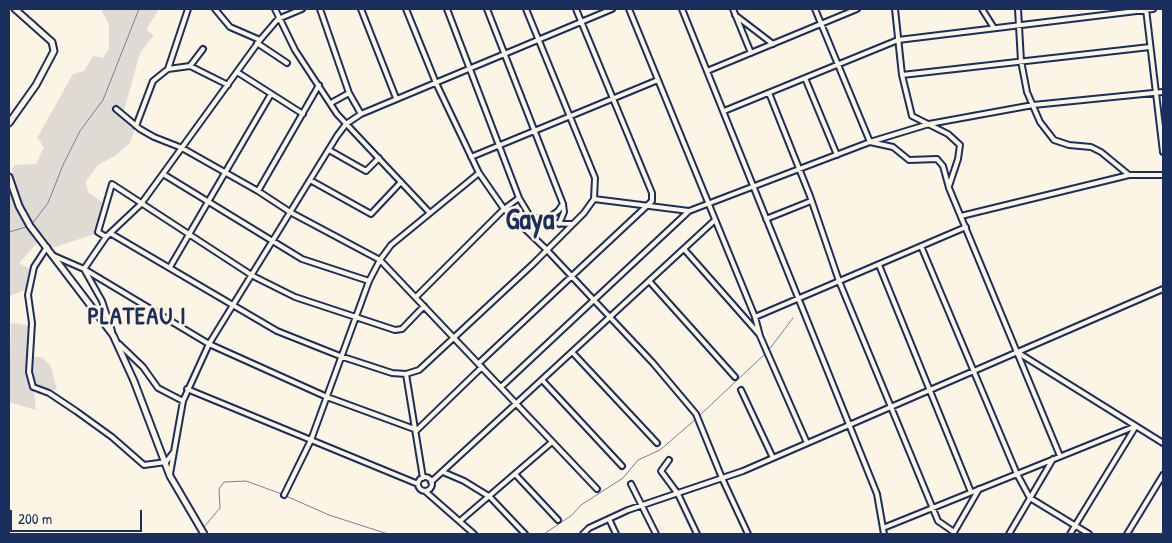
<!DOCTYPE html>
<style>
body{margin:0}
#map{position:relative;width:1172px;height:543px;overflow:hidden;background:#fcf5e5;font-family:"Patrick Hand",sans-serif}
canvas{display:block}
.frame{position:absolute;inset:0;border:10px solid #1b2f5e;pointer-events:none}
.scale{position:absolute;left:10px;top:510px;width:132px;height:22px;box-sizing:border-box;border:2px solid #1b2f5e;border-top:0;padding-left:6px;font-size:15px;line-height:18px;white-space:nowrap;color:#1b2f5e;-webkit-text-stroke:4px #fcf5e5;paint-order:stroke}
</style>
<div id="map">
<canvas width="1172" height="543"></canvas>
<div class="frame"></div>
<div class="scale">200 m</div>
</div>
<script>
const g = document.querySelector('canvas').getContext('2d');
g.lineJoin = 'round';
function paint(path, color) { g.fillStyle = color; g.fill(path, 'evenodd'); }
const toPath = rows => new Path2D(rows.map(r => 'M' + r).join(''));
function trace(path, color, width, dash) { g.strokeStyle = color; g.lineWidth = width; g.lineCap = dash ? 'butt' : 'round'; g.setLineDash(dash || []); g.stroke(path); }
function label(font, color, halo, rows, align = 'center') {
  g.font = font + ' "Patrick Hand",sans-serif'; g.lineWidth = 5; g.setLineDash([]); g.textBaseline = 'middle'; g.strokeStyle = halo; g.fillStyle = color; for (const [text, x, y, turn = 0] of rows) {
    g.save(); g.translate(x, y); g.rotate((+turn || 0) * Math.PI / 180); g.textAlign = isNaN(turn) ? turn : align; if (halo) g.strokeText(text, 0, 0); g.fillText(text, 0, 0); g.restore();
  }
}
paint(toPath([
 [101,9,159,9,146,30,154,35,140,53,124,111,136,125,130,143,115,156,98,165,86,181,88,192,103,203,95,234,52,248,38,242,19,263,31,269,29,289,9,296,9,179,14,165,36,164,44,147,37,138,73,74,84,71,93,56,103,58,109,49,109,24],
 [11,323,33,326,30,357,42,357,51,366,57,390,34,391,36,410,9,402]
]), '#dfdbd4');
trace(toPath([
 [32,224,48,203,63,165,80,131,103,100,139,9],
 [9,232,29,226],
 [768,351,793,318],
 [699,416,765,354],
 [286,496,329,515,388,534],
 [204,527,220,508,219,489,224,482,246,481,282,494],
 [544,534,572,515,581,505,623,478,638,460,660,450,696,419]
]), '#767f94', 1);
const street = toPath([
 [215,9,230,27,260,40],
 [275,9,295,50,337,114,429,212],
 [361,9,396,98],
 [406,9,436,83,479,173,504,209,546,249,653,363,696,414,722,478,748,534],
 [447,9,519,198,531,218],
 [487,9,563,204,564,212,559,224],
 [629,9,755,317,760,336,807,443],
 [682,9,877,494,884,534],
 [733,9,751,53],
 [815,9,870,142,929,124,1033,105,1163,92],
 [895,9,902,75,912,116,948,134,960,145,958,159,949,186],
 [982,9,994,28],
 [1018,9,1021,61,1027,92,1040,122,1054,140,1069,145,1091,147,1101,152,1129,175],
 [1146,9,1163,152],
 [735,15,773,44],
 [257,43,287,63],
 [190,66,203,49],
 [168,69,188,9],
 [707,71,857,9],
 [237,72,303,114],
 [902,75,1150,47],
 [805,78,837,155],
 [769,93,810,196,839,281,938,521,954,532],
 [331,103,349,93],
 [116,109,140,129,154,137,182,148,258,191,290,212,380,260,597,489],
 [724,111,898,40,1153,9],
 [361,114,612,9],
 [136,126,153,81,168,69,190,66,228,85],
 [329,150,366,171,379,158],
 [471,157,658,80],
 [163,174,302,259,369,281],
 [310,180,371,214,401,182],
 [258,191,319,85],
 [594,199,689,211,870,142,893,147,909,160,937,159,943,166,949,188,1060,456],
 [506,209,551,223,572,224],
 [961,216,1129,175,1163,175],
 [766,219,811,201],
 [529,232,558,211,563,204],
 [110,233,277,331,340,356,392,373,406,374,419,370,533,264,584,213,594,199,595,178,526,9],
 [106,237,98,232,112,184,253,276,295,297,395,330,402,329,424,306],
 [921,246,1017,474,1030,498,1089,534],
 [47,247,34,267,28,295,32,323,29,372,33,387,49,393,76,411,112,437,144,465,166,462,173,453],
 [684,249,759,334],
 [54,256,84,269,209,344,327,397,417,430,482,367],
 [879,265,971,492],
 [170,267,271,94],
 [650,282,735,377],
 [416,297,504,209,519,198],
 [755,317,966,227],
 [112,331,102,301,84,269,106,237,141,204,260,40,278,19,302,9],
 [119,344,143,367,158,388,183,401],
 [1017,352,1163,443],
 [573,353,657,443],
 [479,363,652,201,652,193,576,9],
 [406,374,423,478],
 [543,381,622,466],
 [501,387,689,211],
 [187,389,418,484],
 [741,390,773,458],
 [669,460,661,471,678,494,697,534],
 [443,472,464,481,490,497,525,534],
 [170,474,183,401,209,344,337,136,346,124,361,114,349,93,320,9],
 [515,474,558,520],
 '418 484a7 7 0 1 1 14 0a7 7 0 1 1-14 0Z',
 [431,482,715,220],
 [631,484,656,534],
 [425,491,474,534],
 [284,495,311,440,369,281,380,260,391,245,479,173],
 [609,519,616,534],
 [460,521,552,442],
 [883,528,1136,426],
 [583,534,589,528,628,510,743,471,1163,289],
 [953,534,979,489],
 [1009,534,1053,459],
 [1070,534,1136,426],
 [1127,534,1163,475]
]);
const secondary = toPath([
 [9,123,36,85,54,51,52,42,15,9],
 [9,177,19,206,30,226,113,335,134,381,170,476,204,534]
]);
trace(street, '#1b2f5e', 8);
trace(secondary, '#1b2f5e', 9);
trace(street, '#fcf5e5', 4);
trace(secondary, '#fcf5e5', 5);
g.letterSpacing = '1px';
label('bold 24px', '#1b2f5e', '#fcf5e5', [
 ["PLATEAU I",137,318]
]);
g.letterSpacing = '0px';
label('bold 29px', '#1b2f5e', '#fcf5e5', [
 ["Gaya",530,221]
]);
</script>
